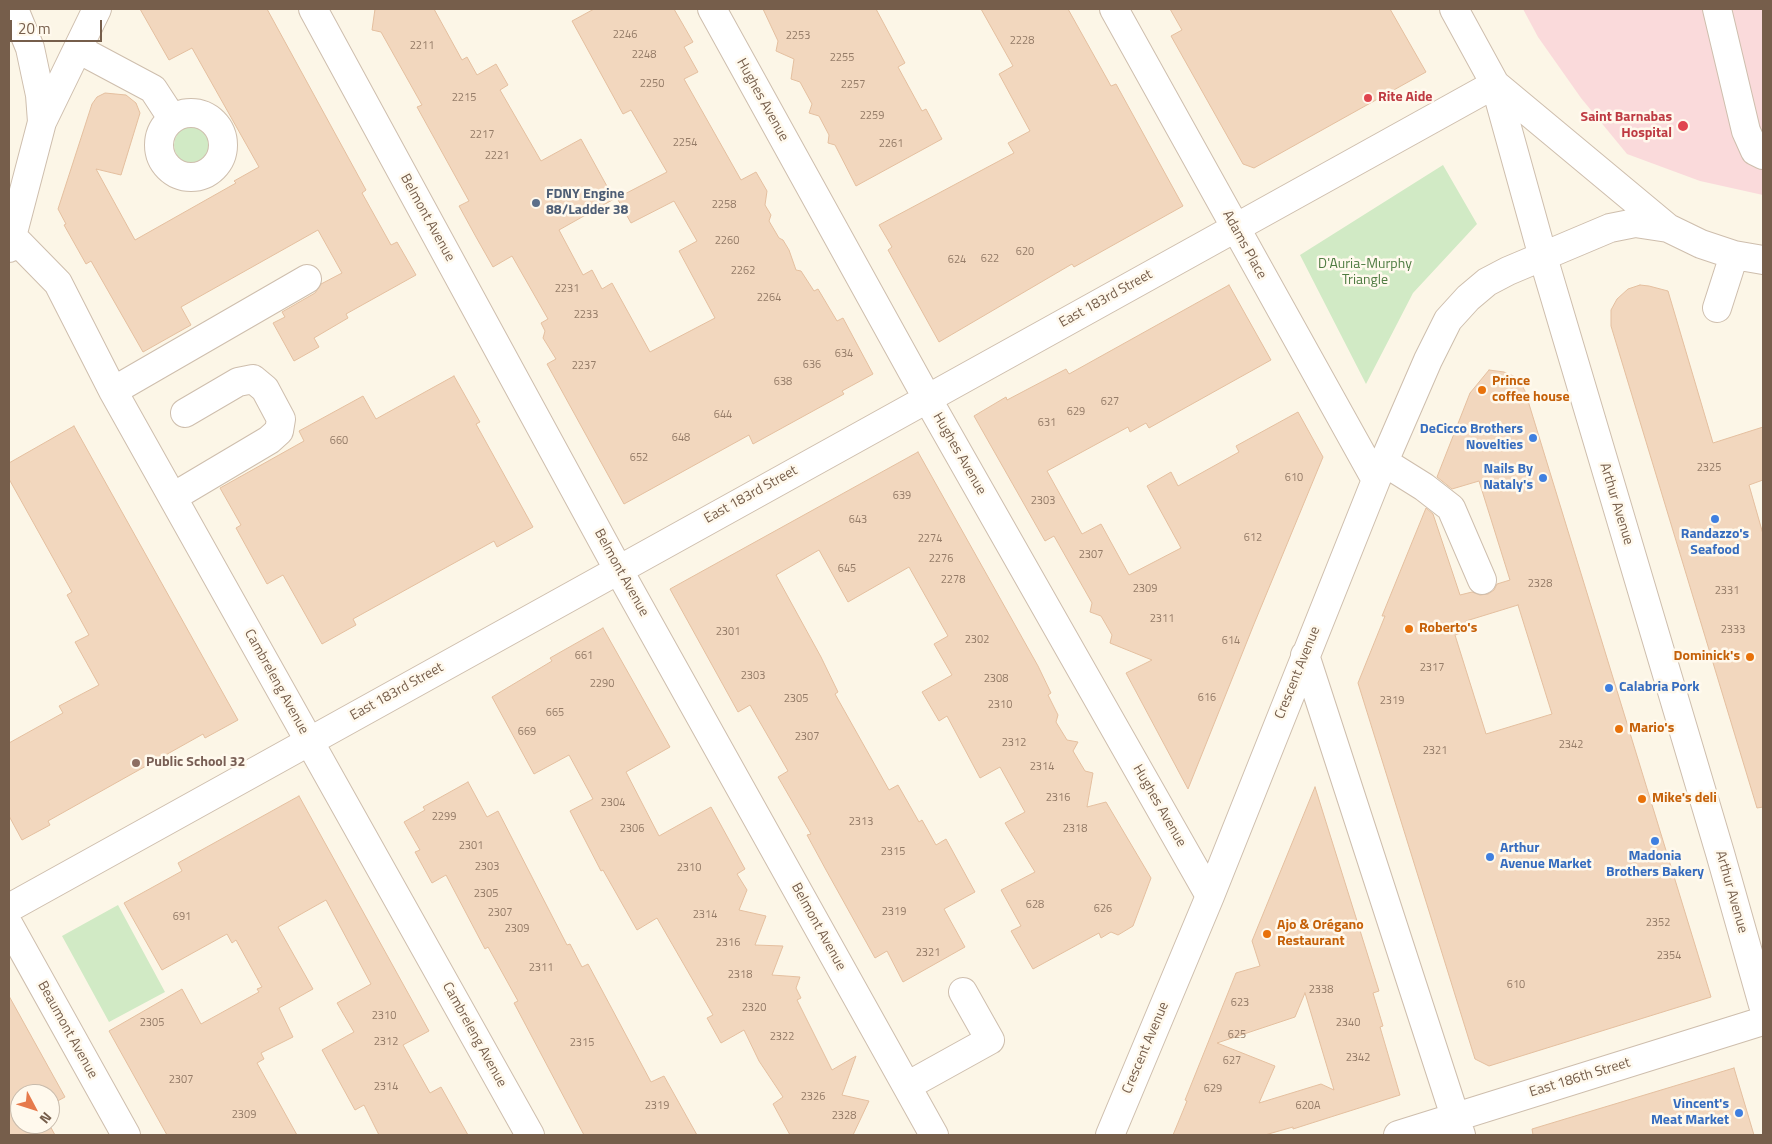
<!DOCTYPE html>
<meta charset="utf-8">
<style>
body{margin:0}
#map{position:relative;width:1772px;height:1144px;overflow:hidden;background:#fcf6e7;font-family:"Titillium Web",sans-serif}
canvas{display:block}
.frame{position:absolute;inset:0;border:10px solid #765e4b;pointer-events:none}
.north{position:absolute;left:10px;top:1084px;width:50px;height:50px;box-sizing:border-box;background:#fff9ed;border:1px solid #c8bbac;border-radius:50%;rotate:130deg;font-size:14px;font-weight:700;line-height:20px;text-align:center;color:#765e4b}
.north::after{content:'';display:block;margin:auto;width:18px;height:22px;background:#e67a4c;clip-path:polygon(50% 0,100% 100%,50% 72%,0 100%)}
.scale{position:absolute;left:10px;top:20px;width:92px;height:22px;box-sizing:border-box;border:2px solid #765e4b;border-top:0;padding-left:6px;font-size:15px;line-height:18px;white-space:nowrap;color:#765e4b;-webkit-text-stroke:4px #fff9ed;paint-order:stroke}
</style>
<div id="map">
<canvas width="1772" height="1144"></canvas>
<div class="frame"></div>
<div class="north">N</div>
<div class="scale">20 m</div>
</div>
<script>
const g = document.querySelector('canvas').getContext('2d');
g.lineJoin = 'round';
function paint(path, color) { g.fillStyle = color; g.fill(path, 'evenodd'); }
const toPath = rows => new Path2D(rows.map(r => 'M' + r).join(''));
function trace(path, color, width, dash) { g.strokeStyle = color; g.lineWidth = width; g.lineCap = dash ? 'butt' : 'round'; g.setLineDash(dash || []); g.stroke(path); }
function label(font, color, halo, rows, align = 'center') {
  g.font = font + ' "Titillium Web",sans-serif'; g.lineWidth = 5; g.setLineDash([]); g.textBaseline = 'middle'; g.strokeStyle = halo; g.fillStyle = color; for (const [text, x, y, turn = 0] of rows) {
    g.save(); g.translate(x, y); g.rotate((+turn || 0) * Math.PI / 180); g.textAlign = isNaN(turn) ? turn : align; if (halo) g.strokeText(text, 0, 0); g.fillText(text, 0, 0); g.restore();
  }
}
paint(toPath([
 [1523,9,1763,9,1763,195,1700,181,1627,154,1581,98,1538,37]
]), '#fadadb');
paint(toPath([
 '174 145a19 19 0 1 1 38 0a19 19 0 1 1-38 0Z',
 [1443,165,1477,224,1413,293,1366,384,1300,255],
 [118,905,165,992,109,1022,62,936]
]), '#d1eac5');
const building = toPath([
 [140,9,267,9,366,190,362,193,391,245,397,242,416,275,346,314,348,318,314,338,319,347,294,361,273,323,285,317,282,312,315,293,321,284,342,273,318,230,181,307,191,325,143,352,91,261,86,264,64,225,66,224,58,209,92,104,97,97,105,93,126,95,136,103,140,113,121,175,96,169,135,240,236,183,234,181,259,167,192,48,169,60,140,9],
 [375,9,434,9,462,60,467,57,477,75,496,64,508,85,500,90,541,161,581,139,614,199,559,230,583,275,592,270,602,289,612,283,650,352,715,318,679,251,697,241,674,201,631,223,617,198,667,172,631,110,623,114,572,21,594,9,674,9,693,42,684,47,698,72,684,79,741,180,756,172,767,191,765,205,771,215,769,221,779,238,783,240,789,250,796,270,801,271,814,291,818,289,837,321,843,318,873,374,842,391,844,394,753,444,749,435,624,504,547,364,556,359,543,338,545,331,541,323,548,319,512,256,493,267,476,237,459,206,469,201,417,107,422,105,381,32,372,30,375,9],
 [763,9,876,9,905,63,898,67,922,111,926,109,942,139,856,186,835,145,828,143,829,135,819,116,809,113,812,104,800,82,791,79,794,59,776,51,778,41,763,9],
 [981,9,1068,9,1111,86,1116,84,1183,206,1074,267,1072,264,939,342,888,250,892,247,879,225,1014,153,1008,143,1030,131,999,74,1013,66,981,9],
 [1170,9,1390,9,1426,72,1254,168,1243,164,1171,36,1182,30,1170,9],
 [1229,285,1271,360,1149,428,1146,423,1130,432,1128,427,1047,471,1082,534,1101,524,1129,575,1181,548,1147,486,1171,472,1178,486,1239,452,1236,446,1298,412,1323,457,1254,624,1188,789,1126,673,1152,660,1110,643,1112,635,1101,616,1090,612,1092,603,1054,536,1045,541,974,416,1006,397,1007,400,1066,369,1069,374,1229,285],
 [1640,285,1649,286,1668,291,1713,443,1763,427,1763,480,1749,485,1763,534,1763,807,1757,808,1611,326,1611,310,1617,299,1628,289,1640,285],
 [1489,370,1504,372,1518,378,1525,391,1711,997,1489,1066,1475,1059,1358,683,1385,616,1382,616,1426,508,1433,514,1460,595,1472,592,1480,595,1488,594,1494,590,1497,584,1510,580,1479,481,1452,489,1437,477,1470,393,1489,370],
 [1518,605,1552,714,1486,734,1455,635,1469,631,1466,621,1518,605],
 [454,376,480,422,476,424,533,527,497,547,494,541,353,619,356,625,322,644,283,575,267,584,236,528,241,525,220,488,304,441,299,431,363,396,376,419,454,376],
 [74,426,238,720,205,738,203,734,48,821,50,825,22,840,9,816,9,743,63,713,59,706,99,685,75,642,89,635,67,595,72,592,9,479,9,463,74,426],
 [918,452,1038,666,1051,693,1048,695,1058,715,1056,722,1067,740,1078,742,1073,751,1085,771,1093,773,1087,807,1106,802,1151,878,1133,926,1118,935,1111,932,1101,938,1099,933,1033,969,1011,931,1021,926,1001,890,1035,872,1005,823,1025,812,1000,767,980,778,947,716,939,721,922,692,952,675,934,644,948,636,909,567,848,602,819,550,776,575,821,657,838,692,835,694,889,790,898,785,919,822,922,820,936,845,946,839,975,892,944,909,965,947,903,982,887,951,875,958,826,870,807,835,811,834,778,777,788,771,750,705,738,712,670,589,918,452],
 [603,628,670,747,626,772,659,836,711,807,745,869,737,874,747,890,739,910,766,916,755,945,783,946,772,975,800,977,796,988,801,998,797,1000,832,1070,856,1056,842,1095,869,1101,853,1135,790,1135,773,1104,783,1097,759,1061,744,1030,721,1043,707,1018,713,1015,657,918,637,930,603,870,601,871,570,811,593,799,569,755,534,774,492,697,552,661,550,658,603,628],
 [468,782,487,817,498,811,567,945,570,944,582,967,588,964,651,1082,664,1076,697,1135,584,1135,514,1003,518,1001,488,947,485,949,446,875,432,883,415,852,420,850,404,822,425,810,423,807,468,782],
 [1315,787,1379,991,1373,993,1383,1026,1380,1027,1400,1095,1293,1129,1293,1127,1265,1135,1173,1135,1187,1101,1185,1100,1236,973,1260,966,1252,941,1315,787],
 [1305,993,1334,1090,1321,1084,1259,1103,1275,1066,1217,1043,1295,1017,1305,993],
 [299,796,429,1031,403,1045,430,1093,441,1087,468,1135,379,1135,364,1105,355,1110,322,1050,354,1032,337,1003,371,984,326,900,278,927,313,989,279,1008,293,1037,261,1053,264,1059,257,1063,297,1135,167,1135,109,1031,182,989,201,1024,259,992,257,989,262,987,236,940,232,943,227,934,162,970,124,903,182,871,178,863,299,796],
 [9,996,65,1097,50,1105,50,1094,20,1094,20,1124,49,1124,55,1135,9,1135,9,996],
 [1734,1068,1754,1135,1533,1135,1532,1129,1734,1068]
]);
paint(building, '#f2d7be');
trace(building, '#e4bf9f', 1);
const minor = toPath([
 [313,9,618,569,934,1135],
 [712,9,927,398,1210,896],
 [1114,9,1376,480],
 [1454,9,1495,84,1543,257,1720,853,1763,1005],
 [1717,9,1746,131,1755,151,1763,155],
 [78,49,153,89,172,118],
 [1495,84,1668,228,1701,244,1734,255,1763,260],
 '159 145a32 32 0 1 1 64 0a32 32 0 1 1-64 0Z',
 [42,122,97,9],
 [12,236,58,283,113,391,530,1135],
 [9,248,42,122,40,95,30,48,14,9],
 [1717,308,1734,255],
 [113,391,307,279],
 [1384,462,1424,487,1451,508,1482,580],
 [173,497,269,440,279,431,281,419,265,389,253,379,238,382,185,413],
 [1305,655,1461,1135],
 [9,908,1495,84],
 [9,925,126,1135],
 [907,1086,990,1040,963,992],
 [1110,1135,1210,896,1376,480,1428,360,1448,320,1468,298,1487,282,1508,271,1610,228,1635,223,1668,228],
 [1398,1135,1763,1021]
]);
trace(minor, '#cebead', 30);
trace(minor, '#fff', 28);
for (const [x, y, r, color] of [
 [1368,98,5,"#e0444e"],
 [1683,126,6,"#e0444e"],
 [536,203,5,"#5c6f8a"],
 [1482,390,5,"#e8710a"],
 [1533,438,5,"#3f7fe0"],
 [1543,478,5,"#3f7fe0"],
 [1715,519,5,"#3f7fe0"],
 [1409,629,5,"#e8710a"],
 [1750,657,5,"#e8710a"],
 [1609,688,5,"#3f7fe0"],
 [1619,729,5,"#e8710a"],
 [136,763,5,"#8d6e63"],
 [1642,799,5,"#e8710a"],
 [1655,841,5,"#3f7fe0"],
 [1490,857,5,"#3f7fe0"],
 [1267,934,5,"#e8710a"],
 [1739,1113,5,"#3f7fe0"]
]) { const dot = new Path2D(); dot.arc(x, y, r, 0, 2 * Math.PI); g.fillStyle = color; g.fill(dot); trace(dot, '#fff9ed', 2); }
label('11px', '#957c68', null, [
 ["2246",625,35],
 ["2253",798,36],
 ["2228",1022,41],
 ["2211",422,46],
 ["2248",644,55],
 ["2255",842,58],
 ["2250",652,84],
 ["2257",853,85],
 ["2215",464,98],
 ["2259",872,116],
 ["2217",482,135],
 ["2254",685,143],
 ["2261",891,144],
 ["2221",497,156],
 ["2258",724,205],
 ["2260",727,241],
 ["620",1025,252],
 ["622",990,259],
 ["624",957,260],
 ["2262",743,271],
 ["2231",567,289],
 ["2264",769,298],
 ["2233",586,315],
 ["634",844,354],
 ["636",812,365],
 ["2237",584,366],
 ["638",783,382],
 ["627",1110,402],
 ["629",1076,412],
 ["644",723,415],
 ["631",1047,423],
 ["648",681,438],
 ["660",339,441],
 ["652",639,458],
 ["2325",1709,468],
 ["610",1294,478],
 ["639",902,496],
 ["2303",1043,501],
 ["643",858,520],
 ["612",1253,538],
 ["2274",930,539],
 ["2307",1091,555],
 ["2276",941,559],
 ["645",847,569],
 ["2278",953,580],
 ["2328",1540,584],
 ["2309",1145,589],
 ["2331",1727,591],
 ["2311",1162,619],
 ["2333",1733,630],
 ["2301",728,632],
 ["2302",977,640],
 ["614",1231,641],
 ["661",584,656],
 ["2317",1432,668],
 ["2303",753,676],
 ["2308",996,679],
 ["2290",602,684],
 ["616",1207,698],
 ["2305",796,699],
 ["2319",1392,701],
 ["2310",1000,705],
 ["665",555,713],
 ["669",527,732],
 ["2307",807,737],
 ["2312",1014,743],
 ["2342",1571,745],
 ["2321",1435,751],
 ["2314",1042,767],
 ["2316",1058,798],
 ["2304",613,803],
 ["2299",444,817],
 ["2313",861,822],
 ["2306",632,829],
 ["2318",1075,829],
 ["2301",471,846],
 ["2315",893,852],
 ["2303",487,867],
 ["2310",689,868],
 ["2305",486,894],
 ["628",1035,905],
 ["626",1103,909],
 ["2319",894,912],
 ["2307",500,913],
 ["2314",705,915],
 ["691",182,917],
 ["2352",1658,923],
 ["2309",517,929],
 ["2316",728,943],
 ["2321",928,953],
 ["2354",1669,956],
 ["2311",541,968],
 ["2318",740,975],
 ["610",1516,985],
 ["2338",1321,990],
 ["623",1240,1003],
 ["2320",754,1008],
 ["2310",384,1016],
 ["2305",152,1023],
 ["2340",1348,1023],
 ["625",1237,1035],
 ["2322",782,1037],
 ["2312",386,1042],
 ["2315",582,1043],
 ["2342",1358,1058],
 ["627",1232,1061],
 ["2307",181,1080],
 ["2314",386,1087],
 ["629",1213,1089],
 ["2326",813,1097],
 ["2319",657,1106],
 ["620A",1308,1106],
 ["2309",244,1115],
 ["2328",844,1116]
]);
label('bold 14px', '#be3a42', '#fff9ed', [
 ["Rite Aide",1378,98],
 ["Saint Barnabas",1672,118,"right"],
 ["Hospital",1672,134,"right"]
], 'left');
label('14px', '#765e4b', '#fff9ed', [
 ["Hughes Avenue",762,100,61],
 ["Belmont Avenue",427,218,61],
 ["Adams Place",1244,245,61],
 ["East 183rd Street",1106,299,-29],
 ["Hughes Avenue",959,454,60],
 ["East 183rd Street",751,495,-29],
 ["Arthur Avenue",1616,504,73],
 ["Belmont Avenue",621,573,61],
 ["Crescent Avenue",1298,673,-68],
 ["Cambreleng Avenue",276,682,61],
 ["East 183rd Street",397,692,-29],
 ["Hughes Avenue",1159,806,60],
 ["Arthur Avenue",1731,892,74],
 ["Belmont Avenue",818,927,61],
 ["Beaumont Avenue",67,1030,61],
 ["Cambreleng Avenue",474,1035,61],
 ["Crescent Avenue",1146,1048,-67],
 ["East 186th Street",1580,1078,-17]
]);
label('bold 14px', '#4e5e75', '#fff9ed', [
 ["FDNY Engine",546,195],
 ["88/Ladder 38",546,211]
], 'left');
label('14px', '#4f7c42', '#fff9ed', [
 ["D'Auria-Murphy",1365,265],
 ["Triangle",1365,281]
]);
label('bold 14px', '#c56008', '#fff9ed', [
 ["Prince",1492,382],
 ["coffee house",1492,398],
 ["Roberto's",1419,629],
 ["Dominick's",1740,657,"right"],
 ["Mario's",1629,729],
 ["Mike's deli",1652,799],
 ["Ajo & Orégano",1277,926],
 ["Restaurant",1277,942]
], 'left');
label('bold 14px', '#366cbe', '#fff9ed', [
 ["DeCicco Brothers",1523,430],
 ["Novelties",1523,446],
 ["Nails By",1533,470],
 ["Nataly's",1533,486],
 ["Randazzo's",1715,535,"center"],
 ["Seafood",1715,551,"center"],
 ["Calabria Pork",1619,688,"left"],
 ["Arthur",1500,849,"left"],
 ["Avenue Market",1500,865,"left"],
 ["Madonia",1655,857,"center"],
 ["Brothers Bakery",1655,873,"center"],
 ["Vincent's",1729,1105],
 ["Meat Market",1729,1121]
], 'right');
label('bold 14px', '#785e54', '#fff9ed', [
 ["Public School 32",146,763]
], 'left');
</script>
